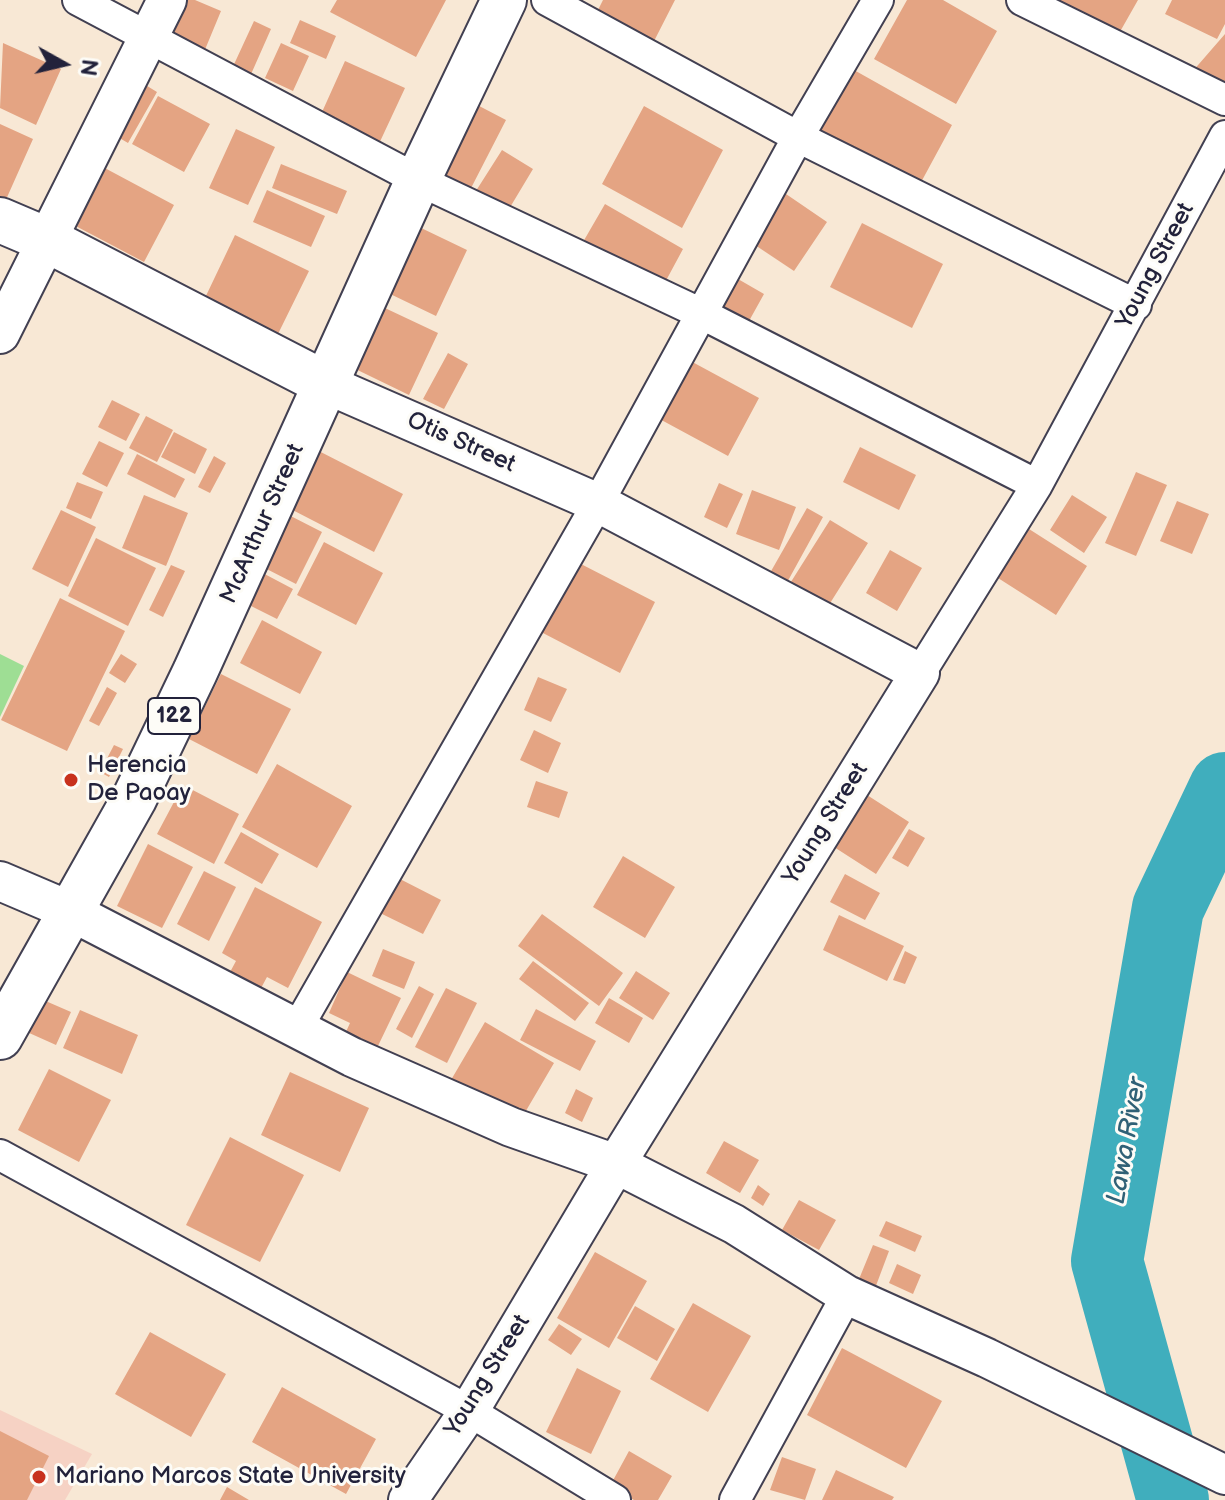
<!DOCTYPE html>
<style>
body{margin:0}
#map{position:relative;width:1225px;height:1500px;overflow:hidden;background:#f8e8d5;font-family:"Balsamiq Sans",sans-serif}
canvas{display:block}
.north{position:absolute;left:24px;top:24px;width:80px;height:80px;-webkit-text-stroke:6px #fdfcf7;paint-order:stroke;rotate:98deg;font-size:22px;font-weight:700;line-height:32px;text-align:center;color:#22223b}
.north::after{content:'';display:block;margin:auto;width:28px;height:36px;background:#22223b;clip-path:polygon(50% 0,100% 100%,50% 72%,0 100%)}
</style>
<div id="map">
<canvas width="1225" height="1500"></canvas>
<div class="north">N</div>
</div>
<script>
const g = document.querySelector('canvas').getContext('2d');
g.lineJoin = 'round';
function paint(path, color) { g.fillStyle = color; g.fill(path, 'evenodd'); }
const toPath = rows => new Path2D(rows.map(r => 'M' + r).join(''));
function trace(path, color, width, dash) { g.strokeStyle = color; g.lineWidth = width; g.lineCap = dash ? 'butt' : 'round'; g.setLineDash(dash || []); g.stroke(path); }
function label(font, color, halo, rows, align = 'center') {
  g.font = font + ' "Balsamiq Sans",sans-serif'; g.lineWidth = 6; g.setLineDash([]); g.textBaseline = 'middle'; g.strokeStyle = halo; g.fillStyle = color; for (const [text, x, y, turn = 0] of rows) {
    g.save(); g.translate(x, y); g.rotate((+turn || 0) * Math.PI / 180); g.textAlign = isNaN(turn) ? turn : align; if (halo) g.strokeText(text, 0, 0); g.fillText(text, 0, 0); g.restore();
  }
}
paint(toPath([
 [0,1410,92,1454,65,1500,0,1500]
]), '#f6d2c4');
paint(toPath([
 [0,654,24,666,0,717]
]), '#9ede94');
trace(toPath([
 [1173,1500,1107,1261,1168,908,1225,788]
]), '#40aebd', 72);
paint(toPath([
 [176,0,195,0,221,11,204,52,162,34],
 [337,0,446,0,416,57,330,12],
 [603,0,675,0,651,47,594,18],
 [907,0,943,0,997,31,956,104,874,59],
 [1051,0,1138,0,1113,44],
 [1172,0,1225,0,1225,24,1217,39,1165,14],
 [300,20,336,36,326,59,290,43],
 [254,21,271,29,248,81,230,73],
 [1225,34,1225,97,1192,72],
 [3,43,61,69,36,125,0,108],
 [281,43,309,56,293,91,265,78],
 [345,61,405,88,377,148,318,121],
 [854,70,952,125,919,186,820,131],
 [134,78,157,92,128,143,104,129],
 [158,96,210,124,184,172,132,144],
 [462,97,506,120,469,192,425,169],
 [644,106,723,150,682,228,602,184],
 [0,124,33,139,0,213],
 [236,129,275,147,248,205,209,188],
 [502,150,533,169,506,214,474,194],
 [281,164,347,191,337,214,272,188],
 [101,166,174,205,144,262,70,223],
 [267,190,325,216,311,247,253,222],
 [786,194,827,222,794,271,752,243],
 [605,204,683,249,662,288,583,242],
 [862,223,943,264,912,328,830,287],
 [417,226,467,250,436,316,386,292],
 [235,235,309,271,277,336,204,300],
 [738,279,764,294,744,330,718,315],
 [370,301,438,333,409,395,341,362],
 [448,353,468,364,444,409,423,399],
 [685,358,759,398,728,456,654,416],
 [112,400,140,414,126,441,98,427],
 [146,416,173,430,157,462,129,448],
 [174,432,207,449,195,474,161,457],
 [99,441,124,453,107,487,82,474],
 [309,446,403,494,374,552,279,503],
 [860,447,916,475,899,510,843,482],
 [137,454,185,479,175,498,127,474],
 [214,456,226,463,210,493,198,487],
 [1136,472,1167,485,1136,556,1105,543],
 [77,482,103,492,91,519,66,508],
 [719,483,743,494,727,528,704,517],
 [752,490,796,507,779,550,736,534],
 [144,495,188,513,166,566,122,548],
 [1072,495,1107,517,1084,553,1050,530],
 [1177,501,1209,514,1192,554,1160,541],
 [275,508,322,532,296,584,249,560],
 [807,508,823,517,779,597,762,587],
 [61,510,96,527,68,587,32,569],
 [830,520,868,543,827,608,789,585],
 [1029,529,1087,566,1056,615,998,578],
 [96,538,156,568,128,626,68,596],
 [324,542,383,573,356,625,297,595],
 [890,550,922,568,897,611,866,593],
 [577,562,655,602,620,673,541,632],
 [171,565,185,571,163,617,149,610],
 [257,570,293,589,277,619,241,601],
 [60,598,125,631,67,751,1,720],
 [262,620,322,652,300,694,240,663],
 [121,654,137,664,125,683,109,673],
 [221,674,291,709,257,774,189,739],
 [538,677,567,689,551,722,524,710],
 [107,687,117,693,99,726,89,721],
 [534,730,561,743,548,773,520,760],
 [114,745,123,749,109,777,100,772],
 [277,764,352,806,317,868,242,827],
 [536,781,568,792,559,818,527,807],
 [183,785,239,814,214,864,157,834],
 [867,795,909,822,876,874,834,847],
 [909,829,925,838,908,867,892,858],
 [241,832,279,854,262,884,224,863],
 [148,844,193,867,162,928,117,906],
 [623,856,675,887,645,938,593,907],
 [204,871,236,887,209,941,177,924],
 [845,874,880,893,865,920,830,902],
 [398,878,441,900,423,934,380,913],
 [255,887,322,922,288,988,267,977,260,990,229,974,236,961,222,953],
 [542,914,623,973,599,1006,518,946],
 [839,915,904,946,887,981,823,950],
 [383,949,415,962,404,989,372,976],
 [905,951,917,957,905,984,893,980],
 [533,961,589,1003,575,1021,519,979],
 [636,971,670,993,653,1020,619,998],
 [347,972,401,998,377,1048,345,1034,350,1023,329,1013],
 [419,986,434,994,412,1038,396,1029],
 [446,988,477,1003,447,1063,415,1047],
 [609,998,643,1018,629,1043,595,1023],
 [41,999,71,1012,56,1045,27,1032],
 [536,1009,596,1041,580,1071,520,1040],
 [80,1010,138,1035,122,1074,63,1048],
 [485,1022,554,1063,520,1121,451,1080],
 [49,1069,111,1100,79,1162,18,1130],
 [290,1072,369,1108,340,1172,261,1135],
 [576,1089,593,1098,582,1122,565,1113],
 [230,1137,304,1175,260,1262,186,1225],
 [724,1141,759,1160,740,1193,706,1173],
 [758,1185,770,1194,763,1206,751,1198],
 [799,1200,836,1220,819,1250,782,1230],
 [886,1221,922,1236,915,1252,879,1236],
 [873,1245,889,1251,874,1291,857,1284],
 [595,1252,647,1281,609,1348,557,1318],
 [897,1264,921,1275,913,1294,889,1283],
 [693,1303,751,1336,708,1412,650,1379],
 [635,1306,675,1329,657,1361,617,1338],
 [559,1324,582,1339,571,1355,548,1340],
 [150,1332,226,1374,191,1437,115,1394],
 [842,1348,942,1401,906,1468,807,1415],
 [577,1368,621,1391,591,1454,546,1432],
 [282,1387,376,1439,346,1494,252,1442],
 [0,1431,49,1456,27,1500,0,1500],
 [629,1451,672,1476,658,1500,634,1500,610,1486],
 [782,1457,816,1469,805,1500,770,1490],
 [836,1470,894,1497,892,1500,822,1500],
 [227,1487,249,1500,220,1500]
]), '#e4a483');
const minor = toPath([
 [78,0,418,180,702,314,1037,485],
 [547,0,798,137,1136,305],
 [1022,0,1225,100],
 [920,673,1037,485,1225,136],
 [296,1030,598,503,798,137,878,0],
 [0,1155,469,1411,615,1500],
 [735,1500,847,1295]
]);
const tertiary = toPath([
 [0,334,167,0],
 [326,384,598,503,920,673,616,1164,469,1411,408,1500],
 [0,881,68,910,352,1057,511,1127,616,1164,734,1224,847,1295,987,1358,1225,1475]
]);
const secondary = toPath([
 [0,220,47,240,326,384]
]);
const primary = toPath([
 [0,1037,134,799,195,672,418,180,504,0]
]);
trace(minor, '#424052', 34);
trace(tertiary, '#424052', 42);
trace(secondary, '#424052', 48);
trace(primary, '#424052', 48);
trace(minor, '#fff', 30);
trace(tertiary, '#fff', 38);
trace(secondary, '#fff', 44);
trace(primary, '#fff', 44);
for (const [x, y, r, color] of [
 [71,780,8,"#c8321e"],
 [39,1477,8,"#c8321e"]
]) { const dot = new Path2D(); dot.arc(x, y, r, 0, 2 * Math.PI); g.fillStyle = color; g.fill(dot); trace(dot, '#fdfcf7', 3); }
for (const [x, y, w] of [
 [174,716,52]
]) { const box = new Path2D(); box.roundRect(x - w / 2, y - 18, w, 36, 6); g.fillStyle = '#fdfcf7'; g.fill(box); trace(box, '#22223b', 2); }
label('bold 22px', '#22223b', null, [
 ["122",174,716]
]);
label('24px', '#22223b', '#fdfcf7', [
 ["Young Street",1156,266,-62],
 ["Otis Street",461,443,24],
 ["McArthur Street",263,524,-66],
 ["Young Street",826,824,-58],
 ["Young Street",488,1376,-58]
]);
label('24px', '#22223b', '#fdfcf7', [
 ["Herencia",87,766],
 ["De Paoay",87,794],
 ["Mariano Marcos State University",55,1477]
], 'left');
label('italic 26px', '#306176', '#fdfcf7', [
 ["Lawa River",1128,1141,-80]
]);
</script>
